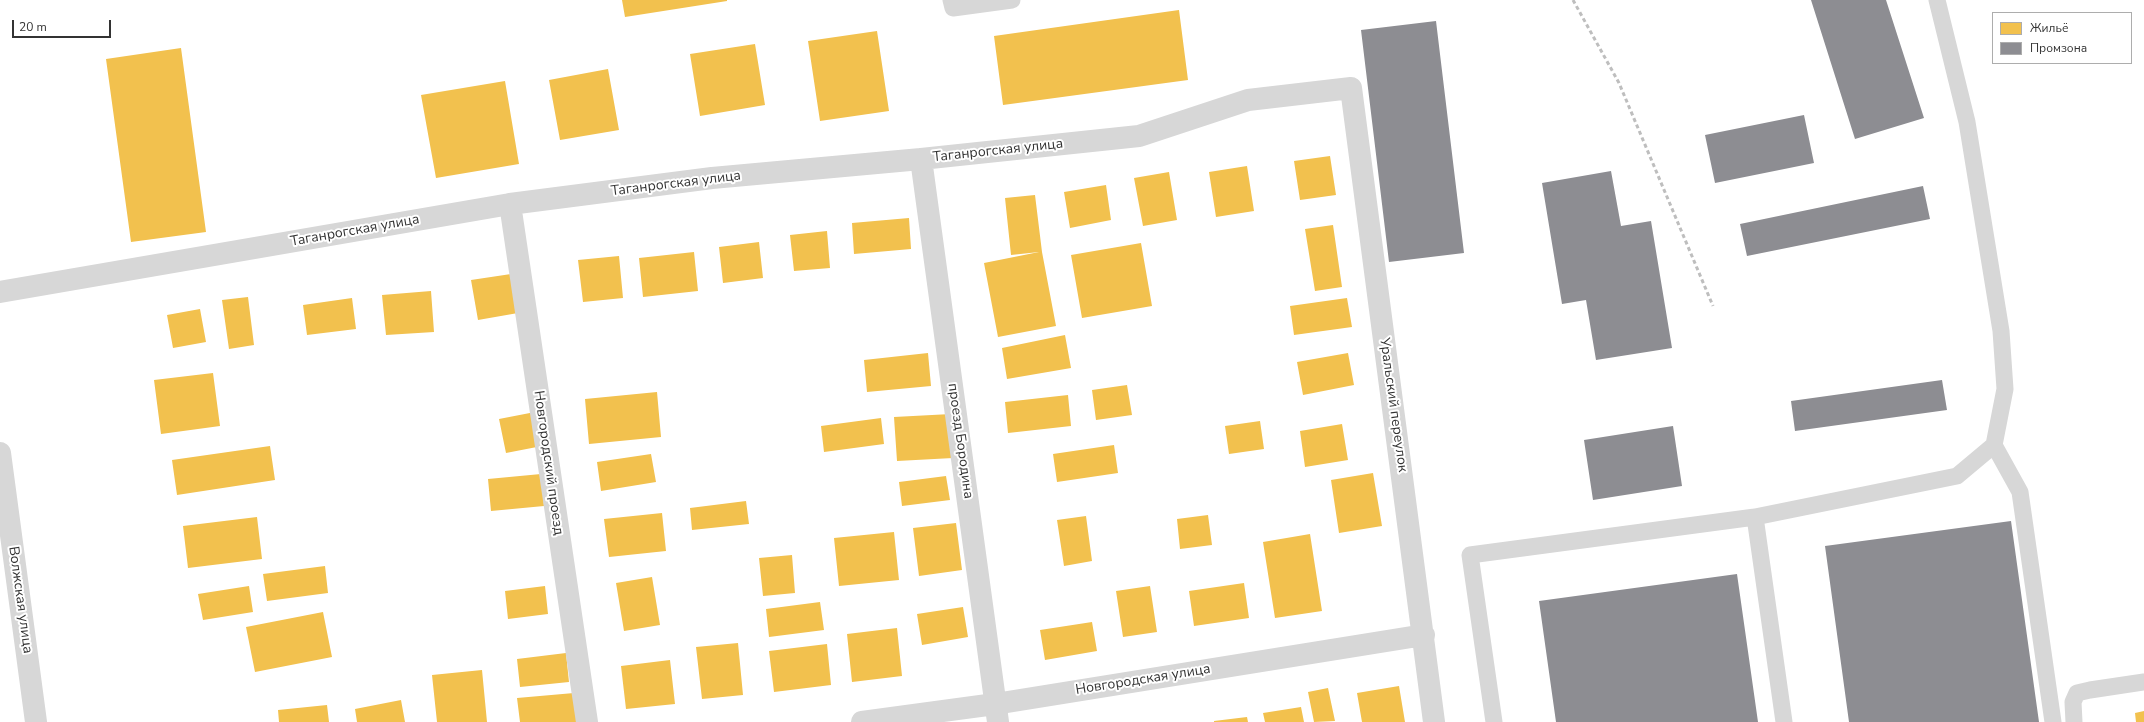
<!DOCTYPE html>
<meta charset="utf-8">
<style>
body{margin:0}
#map{position:relative;width:2144px;height:722px;overflow:hidden;background:#fff;font-family:"Nunito Sans",sans-serif}
canvas{display:block}
.legend{position:absolute;left:1992px;top:12px;width:140px;height:52px;box-sizing:border-box;background:#fff;border:1px solid #adadad;margin:0;padding:5px 7px;list-style:none;font-size:12px;color:#333}
.legend li{display:flex;align-items:center;gap:8px;height:20px}
.legend b{width:20px;border:1px solid #adadad}
.scale{position:absolute;left:12px;top:20px;width:99px;height:18px;box-sizing:border-box;border:2px solid #333;border-top:0;padding-left:5px;font-size:12px;line-height:14px;white-space:nowrap;color:#333;-webkit-text-stroke:3px #fff;paint-order:stroke}
</style>
<div id="map">
<canvas width="2144" height="722"></canvas>
<ul class="legend">
<li><b style="height:11px;background:#f2c14e"></b>Жильё</li>
<li><b style="height:11px;background:#8d8d92"></b>Промзона</li>
</ul>
<div class="scale">20 m</div>
</div>
<script>
const g = document.querySelector('canvas').getContext('2d');
g.lineJoin = 'round';
function paint(path, color) { g.fillStyle = color; g.fill(path, 'evenodd'); }
const toPath = rows => new Path2D(rows.map(r => 'M' + r).join(''));
function trace(path, color, width, dash) { g.strokeStyle = color; g.lineWidth = width; g.lineCap = dash ? 'butt' : 'round'; g.setLineDash(dash || []); g.stroke(path); }
function label(font, color, halo, rows, align = 'center') {
  g.font = font + ' "Nunito Sans",sans-serif'; g.lineWidth = 4; g.setLineDash([]); g.textBaseline = 'middle'; g.strokeStyle = halo; g.fillStyle = color; for (const [text, x, y, turn = 0] of rows) {
    g.save(); g.translate(x, y); g.rotate((+turn || 0) * Math.PI / 180); g.textAlign = isNaN(turn) ? turn : align; if (halo) g.strokeText(text, 0, 0); g.fillText(text, 0, 0); g.restore();
  }
}
paint(toPath([
 [622,0,727,0,727,1,625,17],
 [1179,10,1188,80,1003,105,994,36],
 [877,31,889,111,820,121,808,41],
 [755,44,765,105,700,116,690,54],
 [181,48,206,232,131,242,106,59],
 [608,69,619,130,560,140,549,80],
 [505,81,519,164,436,178,421,95],
 [1330,156,1336,195,1300,200,1294,161],
 [1247,166,1254,211,1216,217,1209,172],
 [1169,172,1177,220,1143,226,1134,178],
 [1106,185,1111,220,1070,228,1064,192],
 [1035,195,1042,252,1056,326,998,337,984,263,1039,252,1011,255,1005,198],
 [909,218,911,249,854,254,852,223],
 [1333,225,1342,287,1315,291,1305,229],
 [827,231,830,268,794,271,790,235],
 [759,242,763,278,723,283,719,247],
 [1141,243,1152,306,1082,318,1071,255],
 [694,252,698,291,643,297,639,258],
 [619,256,623,298,583,302,578,260],
 [511,274,518,313,478,320,471,280],
 [431,291,434,332,386,335,382,295],
 [248,297,254,345,229,349,222,300],
 [352,298,356,329,307,335,303,305],
 [1347,298,1352,327,1294,335,1290,306],
 [200,309,206,342,173,348,167,315],
 [1065,335,1071,368,1007,379,1002,348],
 [928,353,931,386,867,392,864,360],
 [1348,353,1354,385,1303,395,1297,362],
 [213,373,220,426,161,434,154,380],
 [1127,385,1132,415,1096,420,1092,390],
 [657,392,661,437,589,444,585,399],
 [1068,395,1071,426,1008,433,1005,402],
 [535,412,542,446,506,453,499,419],
 [951,414,953,458,897,461,894,417],
 [881,418,884,444,824,452,821,426],
 [1260,421,1264,449,1229,454,1225,426],
 [1342,424,1348,460,1305,467,1300,431],
 [1114,445,1118,473,1057,482,1053,454],
 [270,446,275,480,177,495,172,460],
 [651,454,656,482,601,491,597,462],
 [1373,473,1382,526,1339,533,1331,480],
 [541,474,544,506,491,511,488,479],
 [946,476,950,500,902,506,899,482],
 [746,501,749,524,692,530,690,508],
 [662,513,666,551,609,557,604,519],
 [1208,515,1212,545,1180,549,1177,519],
 [1086,516,1092,561,1064,566,1057,520],
 [257,517,262,559,188,568,183,526],
 [956,523,962,570,919,576,913,528],
 [894,532,899,580,839,586,834,538],
 [1310,534,1322,611,1275,618,1263,542],
 [792,555,795,593,763,596,759,558],
 [325,566,328,593,267,601,263,574],
 [652,577,660,625,624,631,616,583],
 [1244,583,1249,618,1194,626,1189,591],
 [249,586,253,612,203,620,198,594],
 [545,586,548,614,508,619,505,591],
 [1150,586,1157,632,1123,637,1116,591],
 [820,602,824,630,769,637,766,609],
 [963,607,968,637,922,645,917,614],
 [323,612,332,657,255,672,246,627],
 [1092,622,1097,651,1045,660,1040,630],
 [897,628,902,676,852,682,847,634],
 [738,643,743,695,702,699,696,647],
 [827,644,831,685,774,692,769,651],
 [566,653,569,682,520,687,517,659],
 [670,660,675,704,626,709,621,666],
 [482,670,487,722,437,722,432,675],
 [1399,686,1405,722,1362,722,1357,693],
 [1328,688,1335,721,1314,722,1308,692],
 [574,693,577,722,520,722,517,698],
 [401,700,405,722,357,722,355,709],
 [327,705,329,722,279,722,278,710],
 [1301,707,1304,722,1265,722,1263,713],
 [2144,711,2144,722,2136,722,2135,713],
 [1247,717,1248,722,1214,722,1214,721]
]), '#f2c14e');
paint(toPath([
 [1811,0,1886,0,1924,118,1855,139],
 [1436,21,1464,253,1389,262,1361,30],
 [1804,115,1814,163,1715,183,1705,135],
 [1611,171,1621,226,1651,221,1672,348,1596,360,1586,300,1562,304,1542,183],
 [1923,186,1930,219,1747,256,1740,224],
 [1942,380,1947,410,1795,431,1791,401],
 [1673,426,1682,486,1593,500,1584,440],
 [2011,521,2039,722,1849,722,1825,546],
 [1737,574,1758,722,1556,722,1539,601]
]), '#8d8d92');
trace(toPath([
 [951,0,953,8,1012,0],
 [1994,445,2020,492,2053,722],
 [1755,517,1784,722],
 [1494,722,1470,555,1755,517,1957,476,1994,445,2005,389,2001,331,1967,122,1937,0],
 [2074,722,2073,702,2077,693,2090,690,2144,682]
]), '#d7d7d7', 17);
trace(toPath([
 [921,159,998,722],
 [510,204,587,722],
 [0,292,510,204,712,178,921,159,1139,136,1248,100,1351,88,1434,722],
 [862,722,995,704,1424,635]
]), '#d7d7d7', 22);
trace(toPath([
 [0,453,36,722]
]), '#d7d7d7', 22);
trace(toPath([
 [1573,0,1619,83,1713,306]
]), '#bebebe', 3, [4, 3]);
label('14px', '#333', '#fff', [
 ["Таганрогская улица",998,151,-6],
 ["Таганрогская улица",676,184,-7],
 ["Таганрогская улица",355,231,-10],
 ["Уральский переулок",1393,405,82],
 ["проезд Бородина",960,441,82],
 ["Новгородский проезд",548,463,82],
 ["Волжская улица",20,600,82],
 ["Новгородская улица",1143,680,-9]
]);
</script>
